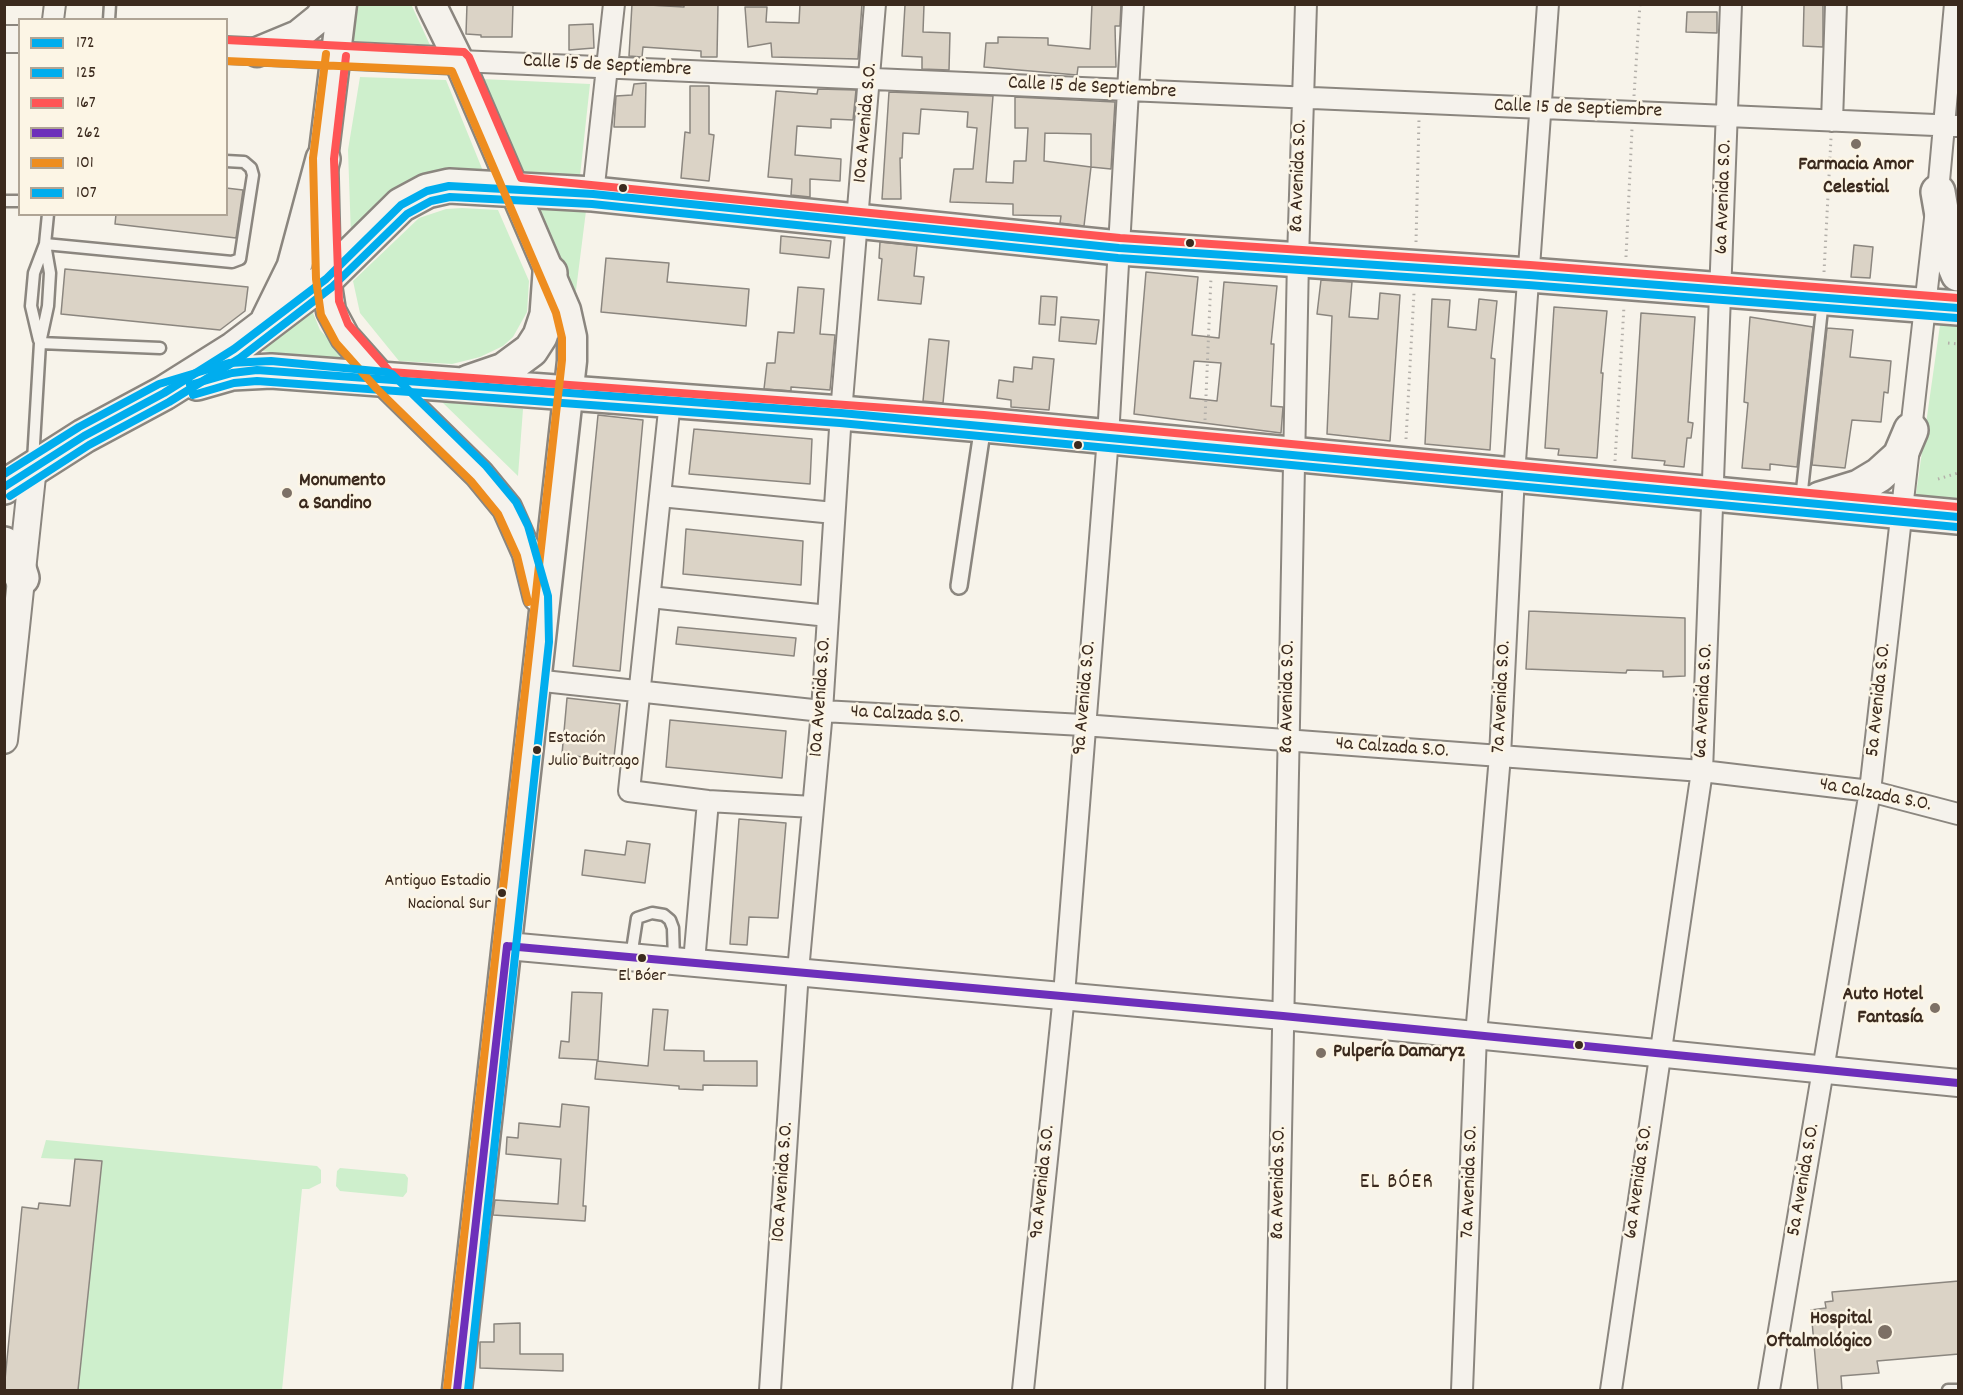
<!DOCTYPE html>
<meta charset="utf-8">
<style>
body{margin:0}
#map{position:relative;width:1963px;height:1395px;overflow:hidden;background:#f7f3ea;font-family:Dekko,sans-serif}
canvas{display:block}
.frame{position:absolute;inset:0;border:6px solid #3b2a1e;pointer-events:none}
.legend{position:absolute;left:18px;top:18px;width:210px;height:198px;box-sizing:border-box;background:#fcf5e5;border:2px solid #afa495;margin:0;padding:8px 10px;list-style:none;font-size:18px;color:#3b2a1e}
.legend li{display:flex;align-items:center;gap:12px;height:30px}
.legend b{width:30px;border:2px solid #afa495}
</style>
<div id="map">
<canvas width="1963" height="1395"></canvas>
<div class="frame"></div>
<ul class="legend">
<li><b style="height:8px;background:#00adee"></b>172</li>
<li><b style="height:8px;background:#00adee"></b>125</li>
<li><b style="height:8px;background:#f55"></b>167</li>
<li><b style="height:8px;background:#6d2fba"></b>262</li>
<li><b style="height:8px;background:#ee8d1f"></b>101</li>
<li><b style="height:8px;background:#00adee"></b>107</li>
</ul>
</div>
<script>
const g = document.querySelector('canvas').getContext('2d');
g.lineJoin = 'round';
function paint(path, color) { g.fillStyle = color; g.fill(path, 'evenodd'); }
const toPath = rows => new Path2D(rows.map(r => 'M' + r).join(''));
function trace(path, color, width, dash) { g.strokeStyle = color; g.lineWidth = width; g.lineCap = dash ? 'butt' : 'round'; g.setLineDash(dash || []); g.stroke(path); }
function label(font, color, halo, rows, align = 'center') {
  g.font = font + ' Dekko,sans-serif'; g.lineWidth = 5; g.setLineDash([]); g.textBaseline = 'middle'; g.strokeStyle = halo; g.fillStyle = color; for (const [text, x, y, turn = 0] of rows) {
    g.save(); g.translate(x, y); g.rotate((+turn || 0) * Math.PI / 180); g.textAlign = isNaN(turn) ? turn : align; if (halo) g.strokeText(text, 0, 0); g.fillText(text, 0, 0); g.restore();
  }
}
paint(toPath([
 [411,4,430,45,350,41,354,5],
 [360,77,446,80,483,171,450,169,424,173,400,186,351,236,348,150],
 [482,79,590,84,580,176,520,171],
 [532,199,587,203,574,306],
 [462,208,498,210,529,281,527,312,513,337,503,346,480,357,452,364,399,361,360,313,353,281,419,218,446,209],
 [309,303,320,330,353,365,256,350],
 [1941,318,1958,319,1958,505,1916,494],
 [442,402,523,409,518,476],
 [46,1140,317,1166,321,1170,321,1183,309,1189,302,1189,282,1390,78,1390,101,1161,41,1158],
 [340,1168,405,1174,408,1178,407,1192,403,1197,340,1191,336,1186,337,1171]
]), '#ceefcc');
const building = toPath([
 [467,4,513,4,512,37,481,37,481,35,466,34,467,4],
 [632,4,684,7,684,4,718,4,717,57,701,57,701,51,643,47,642,57,629,56,632,4],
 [800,4,862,4,858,59,772,57,771,43,748,47,745,7,767,7,766,22,799,23,800,4],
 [1092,4,1121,4,1120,26,1115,26,1116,67,1078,67,1077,75,984,67,986,43,998,43,998,37,1048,38,1048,45,1090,49,1092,4],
 [905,5,924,5,923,32,950,33,949,70,922,69,922,57,902,56,905,5],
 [1804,5,1823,5,1823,47,1803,46,1804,5],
 [1687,12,1717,12,1717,33,1686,32,1687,12],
 [593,24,594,48,569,50,569,25,593,24],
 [646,83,645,127,614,127,616,96,632,95,634,84,646,83],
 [690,86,709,86,709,134,714,135,709,181,681,178,685,132,690,133,690,86],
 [818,89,856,90,853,120,831,119,831,128,797,126,795,155,841,159,840,181,810,179,810,197,791,195,792,179,768,177,776,91,817,94,818,89],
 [889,92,993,96,986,182,1013,183,1014,161,1026,161,1028,128,1015,128,1015,97,1115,102,1111,169,1091,167,1084,226,1060,223,1061,216,1013,215,1013,204,950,202,954,169,973,169,977,128,967,127,968,112,921,109,919,134,903,133,902,158,900,158,901,199,882,199,889,92],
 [1045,133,1091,134,1091,167,1044,161,1045,133],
 [226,188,243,190,236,238,115,224,116,214,226,214,226,188],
 [781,236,831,241,829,258,780,253,781,236],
 [880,242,917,246,914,276,924,277,921,304,878,300,882,259,879,258,880,242],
 [1854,245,1873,247,1870,278,1851,277,1854,245],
 [606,258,669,263,667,282,749,289,746,326,601,312,606,258],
 [65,269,248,287,245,311,220,330,61,314,65,269],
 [1146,272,1198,277,1192,335,1219,338,1224,282,1277,286,1271,344,1274,344,1271,406,1283,407,1281,433,1134,414,1146,272],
 [1194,361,1221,363,1217,401,1190,398,1194,361],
 [1321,280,1352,282,1349,317,1378,319,1380,293,1400,295,1390,441,1327,434,1332,316,1317,314,1321,280],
 [798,287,824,289,820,334,835,335,830,390,791,387,791,391,764,389,767,363,775,363,778,332,794,333,798,287],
 [1041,296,1057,297,1055,325,1039,324,1041,296],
 [1432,299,1450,300,1448,327,1476,330,1479,299,1497,301,1491,358,1495,359,1490,450,1425,444,1432,299],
 [1554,307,1607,311,1601,373,1603,373,1597,458,1558,455,1559,449,1545,448,1554,307],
 [1641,313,1695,317,1688,422,1693,423,1691,438,1687,438,1684,467,1664,465,1665,461,1632,458,1641,313],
 [1061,317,1099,320,1096,344,1059,341,1061,317],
 [1750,317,1813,327,1797,467,1770,464,1770,470,1742,468,1748,403,1744,402,1750,317],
 [1827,328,1853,330,1850,357,1891,361,1888,393,1884,392,1881,422,1852,420,1845,468,1812,465,1827,328],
 [929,339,949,341,943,403,923,401,929,339],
 [1033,357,1054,359,1049,410,1011,407,1011,400,997,398,999,380,1013,382,1014,367,1032,369,1033,357],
 [598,415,643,420,620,671,573,666,598,415],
 [694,429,812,439,810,484,689,474,694,429],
 [686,529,803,541,801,585,683,574,686,529],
 [1529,611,1685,618,1685,676,1663,677,1663,671,1627,670,1626,673,1526,669,1529,611],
 [678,627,796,638,794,656,676,644,678,627],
 [567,698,620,704,613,766,596,764,596,759,562,754,567,698],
 [670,720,786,731,782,778,666,767,670,720],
 [739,819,786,823,778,918,749,917,747,945,730,944,739,819],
 [627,841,650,844,645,883,582,875,585,850,625,855,627,841],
 [572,992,602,993,598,1060,559,1058,561,1041,569,1042,572,992],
 [653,1009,668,1010,664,1050,704,1051,704,1061,757,1061,757,1086,703,1085,703,1090,679,1089,679,1086,595,1079,597,1061,648,1066,653,1009],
 [562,1104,589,1107,583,1206,586,1206,585,1221,493,1215,495,1200,558,1204,561,1159,506,1154,507,1137,518,1138,519,1123,560,1127,562,1104],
 [75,1159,102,1161,78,1390,4,1390,22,1207,38,1209,39,1203,70,1206,75,1159],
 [1959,1281,1959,1354,1877,1361,1879,1373,1841,1376,1842,1390,1818,1390,1811,1310,1826,1308,1825,1302,1833,1301,1832,1292,1959,1281],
 [520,1323,520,1354,563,1354,563,1371,480,1368,480,1342,494,1342,494,1324,520,1323]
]);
paint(building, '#dbd3c6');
trace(building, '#8b867f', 1.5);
const service = toPath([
 [109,20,110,4],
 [4,201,20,201],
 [45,244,232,262,240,259,253,175,251,168,244,162,226,161],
 [39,340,31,306,34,273,45,244,48,214],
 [40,343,160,348],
 [33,461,40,343,48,306,50,273,45,244],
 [1801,499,1823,300],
 [631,957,637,918,652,913,664,915,670,920,673,928,674,961],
 [1948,1390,1958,1390]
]);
const pedestrian = toPath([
 [959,586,983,425]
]);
const minor = toPath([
 [53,20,55,4],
 [459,61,1958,126],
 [1832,121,1836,4],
 [593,194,614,4],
 [670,401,629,791,708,801,813,807],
 [660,496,834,513],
 [650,597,828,616],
 [534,680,822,711,1083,725,1702,771,1870,791,1958,814],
 [694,962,708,801],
 [770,1390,798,971,822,711,841,413,875,4],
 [1023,1390,1064,995,1108,437,1133,4],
 [1276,1390,1298,259,1306,4],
 [1462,1390,1476,1035,1500,756,1514,475,1548,4],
 [1611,1390,1702,771,1731,4],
 [1769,1390,1870,791,1938,192,1955,4]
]);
const tertiary = toPath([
 [4,39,20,39],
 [226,50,459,61],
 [4,740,33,467],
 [507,946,1283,1016,1958,1083]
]);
const secondary = toPath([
 [342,4,323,159,326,279,331,311,345,337,385,382,479,474,507,508,527,553,538,597],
 [431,4,459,61,550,273,566,310,572,337,572,361,457,1390],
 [257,52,298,35,319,18,329,4]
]);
const trunk = toPath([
 [1938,192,1948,250,1958,274],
 [268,320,294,267,323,159],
 [469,382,504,370,531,350,540,336,547,315,550,273],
 [197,383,232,373,271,371,841,413,983,425,1958,517],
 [4,487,84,436,164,393,234,349,326,279,401,205,427,191,449,186,593,194,1119,248,1529,275,1958,308],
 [1820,499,1859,487,1879,475,1900,456,1911,430],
 [4,544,14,553,22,578]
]);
trace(service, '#8b867f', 15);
trace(pedestrian, '#8b867f', 20);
trace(minor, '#8b867f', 24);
trace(tertiary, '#8b867f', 30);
trace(secondary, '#8b867f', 33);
trace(trunk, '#8b867f', 38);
trace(toPath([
 [1634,96,1640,4],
 [1416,242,1419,119],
 [1626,257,1632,129],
 [1824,272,1831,138],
 [1948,343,1958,344],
 [1205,420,1211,277],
 [1406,439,1414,293],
 [1615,461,1624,306],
 [1938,479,1958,473]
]), '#b3afa9', 3, [1.5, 4.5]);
trace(service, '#f5f2ec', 10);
trace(pedestrian, '#f5f2ec', 15);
trace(minor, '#f5f2ec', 20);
trace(tertiary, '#f5f2ec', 26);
trace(secondary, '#f5f2ec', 28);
trace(trunk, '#f5f2ec', 33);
trace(toPath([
 [190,385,232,373,257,370,841,413,1958,517],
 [4,487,84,436,164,393,234,349,326,279,401,205,427,191,449,186,593,194,1119,248,1529,275,1958,308]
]), '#00adee', 8);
trace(toPath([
 [193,395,234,383,257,381,840,423,1957,527],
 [10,496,89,445,169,402,240,358,332,287,407,214,431,201,450,197,592,204,1118,258,1528,285,1957,318]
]), '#00adee', 8);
trace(toPath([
 [226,40,464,52,469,57,521,178,1120,238,1530,265,1958,298],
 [346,56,334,159,339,301,348,324,390,372,984,415,1958,507]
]), '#f55', 8);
trace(toPath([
 [507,946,1283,1016,1958,1083],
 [457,1390,507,946]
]), '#6d2fba', 8);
trace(toPath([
 [326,54,313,158,316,279,321,315,336,343,377,389,471,481,498,514,517,556,528,602],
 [226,61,452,71,556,313,562,338,562,360,447,1389]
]), '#ee8d1f', 8);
trace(toPath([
 [4,474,79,427,159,384,229,363,271,361,386,372,392,374,486,466,516,502,528,526,548,596,549,642,468,1390]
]), '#00adee', 8);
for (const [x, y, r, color] of [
 [1856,144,6,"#7d7065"],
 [623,188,5,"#3b2a1e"],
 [1190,243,5,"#3b2a1e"],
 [1078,445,5,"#3b2a1e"],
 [287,493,6,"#7d7065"],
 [537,750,5,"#3b2a1e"],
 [502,893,5,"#3b2a1e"],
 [642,958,5,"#3b2a1e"],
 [1935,1008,6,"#7d7065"],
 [1579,1045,5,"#3b2a1e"],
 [1321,1053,6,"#7d7065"],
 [1885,1332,8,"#7d7065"]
]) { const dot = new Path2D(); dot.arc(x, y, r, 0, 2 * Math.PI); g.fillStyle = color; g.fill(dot); trace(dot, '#fcf5e5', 2); }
label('18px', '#3b2a1e', '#fcf5e5', [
 ["Estación",548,740],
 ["Julio Buitrago",548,763],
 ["Antiguo Estadio",491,883,"right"],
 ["Nacional Sur",491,906,"right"],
 ["El Bóer",642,978,"center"]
], 'left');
label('20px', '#3b2a1e', '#fcf5e5', [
 ["Calle 15 de Septiembre",607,67,3],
 ["Calle 15 de Septiembre",1092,89,3],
 ["Calle 15 de Septiembre",1578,110,2],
 ["10a Avenida S.O.",867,123,-85],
 ["8a Avenida S.O.",1300,176,-88],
 ["6a Avenida S.O.",1725,197,-88],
 ["10a Avenida S.O.",822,697,-86],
 ["8a Avenida S.O.",1289,697,-89],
 ["7a Avenida S.O.",1503,697,-87],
 ["9a Avenida S.O.",1086,698,-85],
 ["5a Avenida S.O.",1880,700,-84],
 ["6a Avenida S.O.",1705,701,-87],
 ["4a Calzada S.O.",907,716,3],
 ["4a Calzada S.O.",1392,749,4],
 ["4a Calzada S.O.",1875,796,11],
 ["5a Avenida S.O.",1805,1180,-80],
 ["10a Avenida S.O.",784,1182,-86],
 ["9a Avenida S.O.",1044,1182,-84],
 ["7a Avenida S.O.",1471,1182,-88],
 ["6a Avenida S.O.",1640,1182,-82],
 ["8a Avenida S.O.",1280,1183,-89]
]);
label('bold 20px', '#3b2a1e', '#fcf5e5', [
 ["Farmacia Amor",1856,166,"center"],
 ["Celestial",1856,189,"center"],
 ["Monumento",299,482],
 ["a Sandino",299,505],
 ["Auto Hotel",1923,996,"right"],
 ["Fantasía",1923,1019,"right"],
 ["Pulpería Damaryz",1333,1053],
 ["Hospital",1872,1320,"right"],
 ["Oftalmológico",1872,1343,"right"]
], 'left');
g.letterSpacing = '1.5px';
label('21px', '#3b2a1e', '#fcf5e5', [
 ["EL BÓER",1397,1184]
]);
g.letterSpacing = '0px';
</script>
